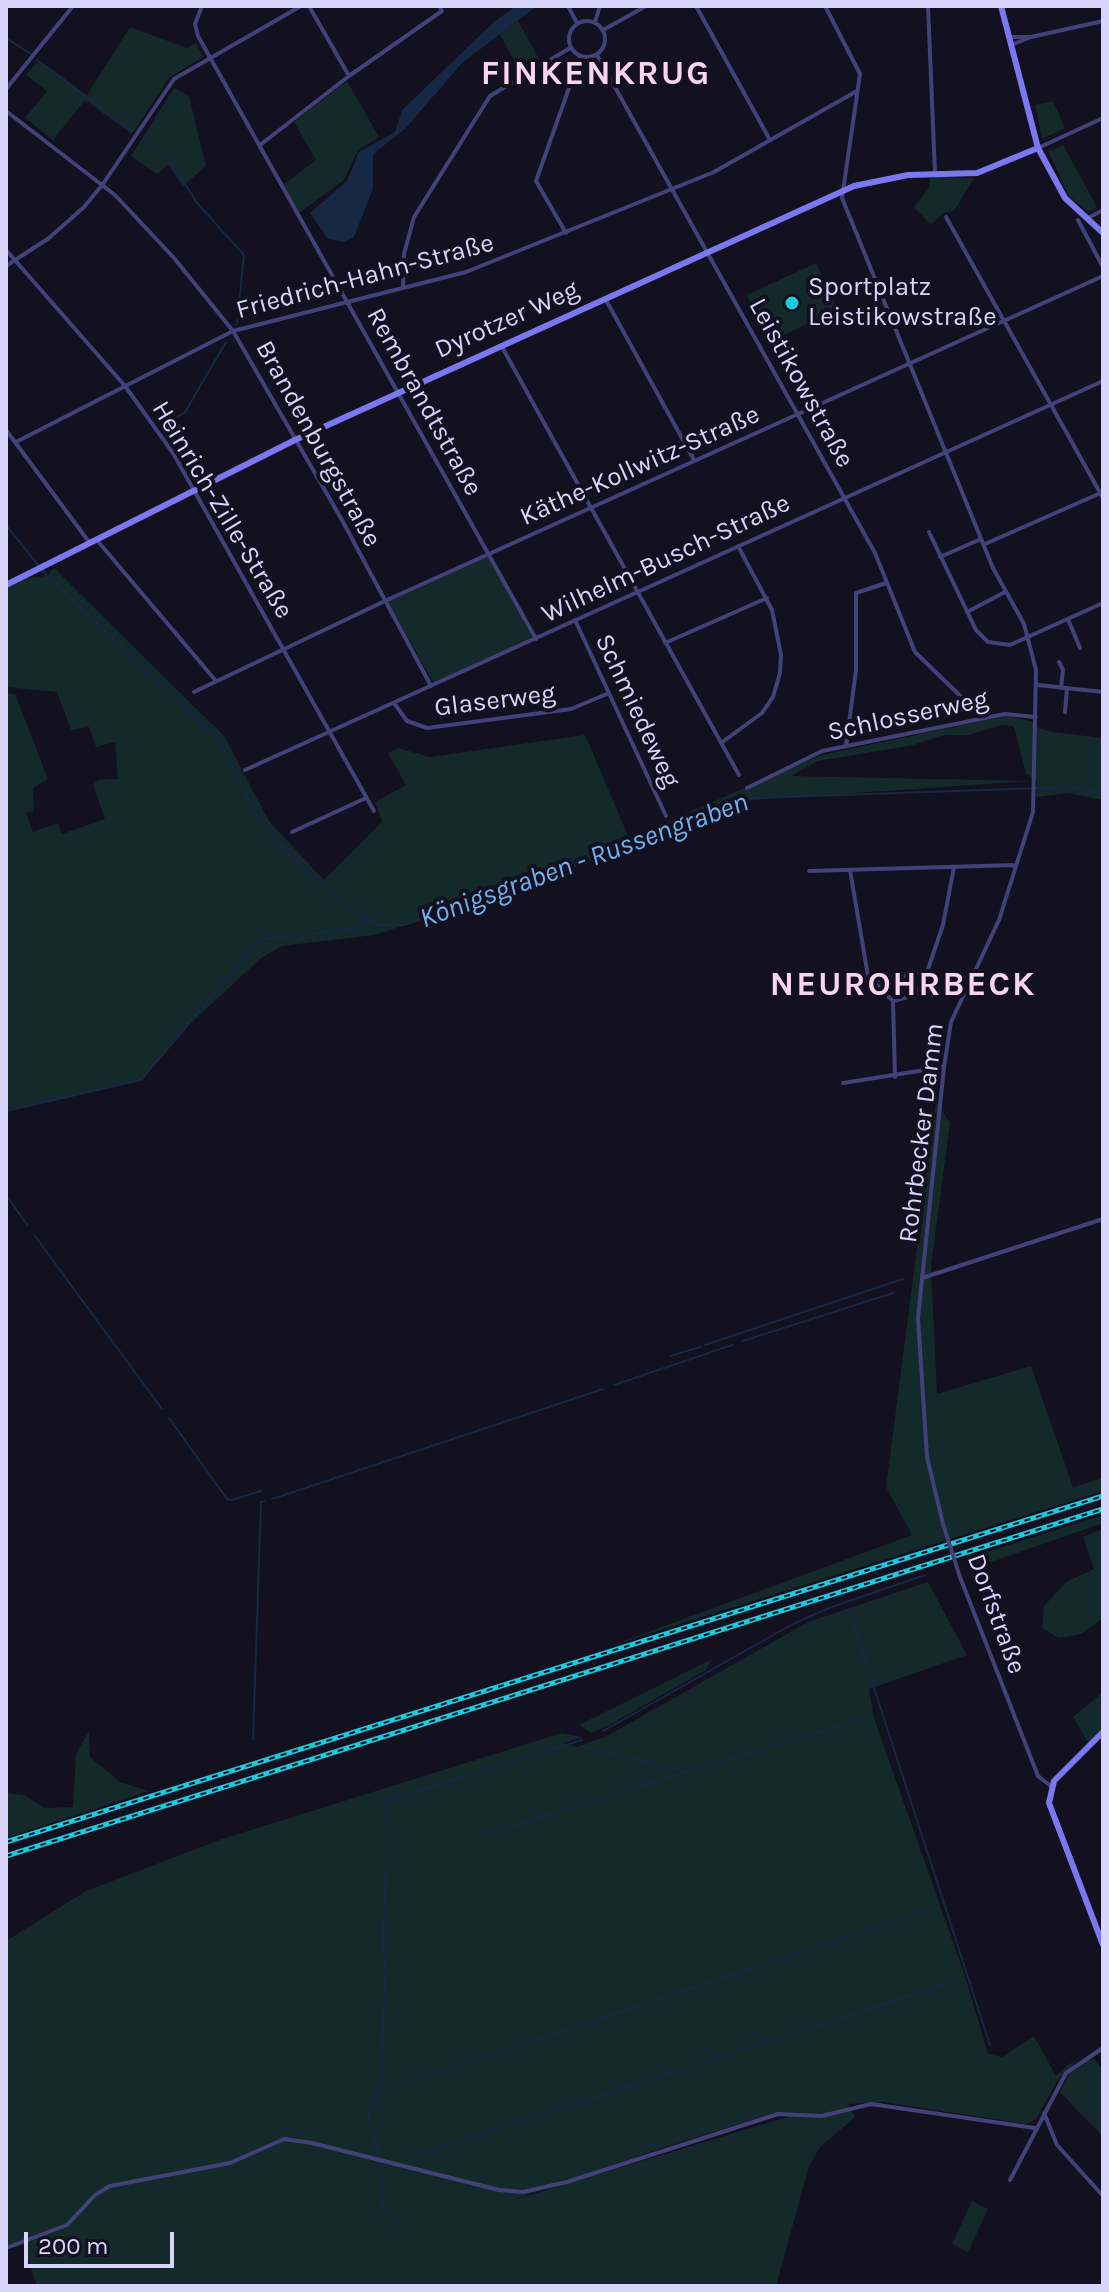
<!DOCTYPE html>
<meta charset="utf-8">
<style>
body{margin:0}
#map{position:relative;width:1109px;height:2292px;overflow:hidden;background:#131020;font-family:Karla,sans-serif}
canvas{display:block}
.frame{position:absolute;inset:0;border:8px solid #d9d4fa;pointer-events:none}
.scale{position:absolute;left:24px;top:2232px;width:150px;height:36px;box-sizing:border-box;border:4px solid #d9d4fa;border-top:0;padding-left:10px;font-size:24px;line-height:28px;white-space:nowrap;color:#d9d4fa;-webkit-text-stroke:6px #131020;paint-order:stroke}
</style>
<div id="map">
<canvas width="1109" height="2292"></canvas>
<div class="frame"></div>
<div class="scale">200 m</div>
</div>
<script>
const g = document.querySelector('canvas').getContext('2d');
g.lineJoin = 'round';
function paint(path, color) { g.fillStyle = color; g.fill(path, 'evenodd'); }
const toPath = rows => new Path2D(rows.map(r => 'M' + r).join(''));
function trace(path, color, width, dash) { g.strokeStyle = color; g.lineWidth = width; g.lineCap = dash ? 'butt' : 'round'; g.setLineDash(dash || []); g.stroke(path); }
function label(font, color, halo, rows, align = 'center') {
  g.font = font + ' Karla,sans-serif'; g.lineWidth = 8; g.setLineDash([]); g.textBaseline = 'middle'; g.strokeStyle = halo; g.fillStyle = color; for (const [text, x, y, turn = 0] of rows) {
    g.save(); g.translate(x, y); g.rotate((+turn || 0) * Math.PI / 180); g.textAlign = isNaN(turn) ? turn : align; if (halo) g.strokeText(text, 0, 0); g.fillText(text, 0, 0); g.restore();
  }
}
paint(toPath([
 [518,21,539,59,519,70,500,34],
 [130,27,187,48,196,43,203,57,169,78,132,134,85,100,53,140,25,118,47,91,26,75,39,60,87,95],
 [347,81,379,137,358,150,344,180,299,213,283,185,316,160,294,122],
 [174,88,189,96,206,166,183,186,168,165,157,174,131,156],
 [1053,101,1065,128,1042,139,1035,105],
 [1063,145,1097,207,1088,212,1069,196,1048,151],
 [930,177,974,178,954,211,943,213,931,225,914,207,929,188],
 [816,263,838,310,768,342,747,295],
 [488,556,533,639,434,684,388,602],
 [54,568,224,736,269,821,324,880,382,822,375,802,406,785,388,753,398,748,430,757,585,735,629,838,821,755,1006,716,1035,722,1038,728,1052,732,1103,738,1103,800,1068,793,1036,797,1037,781,1026,774,1014,726,1002,725,968,735,945,735,913,745,818,761,791,776,1030,781,740,801,617,851,421,920,374,935,282,946,261,958,176,1037,141,1080,6,1110,6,693,15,694,48,779,33,788,34,811,26,813,33,832,58,823,62,834,105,819,93,785,98,780,118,779,115,742,96,747,89,727,71,730,57,692,6,687,6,589,26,578,47,576],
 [936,1101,950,1123,931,1266,937,1394,1031,1366,1073,1487,1103,1478,1103,1491,610,1646,912,1535,886,1487],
 [1103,1515,1103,1523,977,1567,974,1564,974,1556],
 [1103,1529,1103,1618,1081,1634,1059,1638,1042,1628,1044,1606,1066,1582,1094,1569,1083,1537],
 [928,1582,967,1655,869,1689,874,1718,966,1979,988,2054,1002,2057,1034,2036,1056,2076,1069,2064,1077,2061,1059,2078,1036,2119,1026,2124,883,2102,849,2104,855,2117,820,2147,809,2166,776,2286,37,2286,23,2245,6,2249,6,1941,86,1891,222,1839,562,1733,583,1737,564,1743,576,1747,607,1736,808,1622],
 [774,2113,800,2113,507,2202,659,2149],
 [712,1659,706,1670,606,1727,591,1733,579,1725],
 [1103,1692,1103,1730,1089,1744,1073,1717],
 [89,1731,90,1757,120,1782,149,1791,6,1838,6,1793,24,1795,45,1808,73,1807,76,1754],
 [1088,2060,1095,2060,1103,2071,1103,2137,1060,2092,1069,2074],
 [972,2201,988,2209,968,2252,952,2244]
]), '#142929');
paint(toPath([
 [516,6,537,6,462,63,405,129,373,154,373,188,356,232,353,238,343,242,328,239,310,213,347,181,359,152,395,132,402,110,495,21]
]), '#162844');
trace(toPath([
 [6,38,31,54],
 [37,60,132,131],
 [143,139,167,155,197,203,244,255,237,324],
 [163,427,185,412,226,342],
 [6,525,47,576,220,742,259,820,289,855,349,909,378,925,404,925,513,890,753,798,1071,787,1103,794],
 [307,934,355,929,367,922],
 [6,1111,141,1080,257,943,265,939,297,935],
 [6,1195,28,1226],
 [35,1236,162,1409],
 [743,1341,893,1293],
 [705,1345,903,1279],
 [670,1356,700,1347],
 [614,1385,732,1345],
 [169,1418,227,1499,232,1500,261,1491],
 [272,1499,603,1389],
 [851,1617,990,2045],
 [603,1731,791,1625,829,1608,925,1575],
 [253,1739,261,1502,265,1501],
 [583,1747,662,1765],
 [666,1767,685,1771],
 [697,1769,868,1717],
 [665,1778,692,1770],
 [484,1835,660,1780],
 [900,1920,931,1909],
 [385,1968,383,1938,389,1800,582,1740],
 [673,1994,894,1922],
 [656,2000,664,1998],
 [862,2011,955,1981],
 [697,2064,857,2013],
 [651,2079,686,2068],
 [392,2087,647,2003],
 [379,2155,368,2113,381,2082,385,1975],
 [414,2156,646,2081],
 [381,2165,382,2207,394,2215,395,2228]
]), '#162844', 2);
trace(toPath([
 [202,6,195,24,198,36,536,639],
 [309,6,349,76],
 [568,6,577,23],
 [696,6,770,140],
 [825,6,860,74,842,198,993,568,1024,624,1036,670,1033,812,999,920,951,1022,944,1067,918,1318,927,1457,943,1524],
 [928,6,935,173],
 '569 39a18 18 0 1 1 36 0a18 18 0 1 1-36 0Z',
 [595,22,600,6],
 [603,30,646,6],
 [1010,37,1031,37],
 [1011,45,1031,37,1103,21],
 [597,55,875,553,915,652,983,718],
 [6,89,73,6],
 [6,111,115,195,174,258,233,331,342,520,431,686],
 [260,145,349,76,442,11,439,6],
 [1038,148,1103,118],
 [946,217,1103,498],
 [1088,218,1103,210],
 [1078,220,1103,267],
 [566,233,536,181,580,57],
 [6,250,125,386,173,453,374,811],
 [6,266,49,238,84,207,103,184,174,79,301,6],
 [403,288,404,254,414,217,490,96,570,48],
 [606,300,694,460],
 [502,347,739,775],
 [6,430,89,542],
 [16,442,233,331,466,272,714,172,857,91],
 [929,532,976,630,988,642,1010,645,1103,603],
 [96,539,216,681],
 [985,544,1103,492],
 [940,557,981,539],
 [967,612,1005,592],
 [1068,619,1080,648],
 [575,620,666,816],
 [665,643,767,598],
 [1059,662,1063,670,1061,688],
 [1038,685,1103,692],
 [194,692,385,601,1103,276],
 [394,703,407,721,427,728,571,709,609,693],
 [1065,712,1067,688],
 [721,743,762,713,773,697,780,673,781,655,772,610,738,546],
 [846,746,856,670,856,593,886,583],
 [245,770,1103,381],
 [747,788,822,751,1005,714,1036,717],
 [292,832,366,798],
 [850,870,868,976,893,1001],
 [809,871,1016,865],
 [871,981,927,972],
 [893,1001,915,995,927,972,943,925,954,867],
 [893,1001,895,1077],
 [843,1083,944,1067],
 [922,1278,1103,1219],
 [960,1577,1038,1776,1052,1787],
 [1044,2113,1057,2145,1103,2196],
 [1010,2180,1066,2073,1103,2048],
 [6,2248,67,2225,95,2195,110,2186,230,2163,284,2139,312,2143,499,2190,523,2192,567,2182,778,2114,822,2116,871,2104,1035,2128]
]), '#434179', 4);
trace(toPath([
 [1001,6,1038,148,1065,198,1103,233],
 [6,585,295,440,854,186,908,175,977,173,1038,148],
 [1103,1732,1054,1781,1049,1803,1103,1945]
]), '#7b77ee', 6);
const rail = toPath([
 [6,1842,1103,1496],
 [6,1856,1103,1509]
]);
trace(rail, '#1dcadd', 5);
trace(rail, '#131020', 2, [6]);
trace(toPath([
 [943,1524,960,1577]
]), '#434179', 4);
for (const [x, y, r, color] of [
 [792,303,8,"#1dcadd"]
]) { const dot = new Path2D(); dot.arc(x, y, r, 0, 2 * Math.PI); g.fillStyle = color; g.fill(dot); trace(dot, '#131020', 3); }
label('26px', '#d9d4fa', '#131020', [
 ["Friedrich-Hahn-Straße",365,277,-15],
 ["Dyrotzer Weg",507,320,-24],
 ["Leistikowstraße",801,383,61],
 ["Rembrandtstraße",424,402,61],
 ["Brandenburgstraße",318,444,61],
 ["Käthe-Kollwitz-Straße",640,466,-24],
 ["Heinrich-Zille-Straße",222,510,59],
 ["Wilhelm-Busch-Straße",666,559,-25],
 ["Glaserweg",495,701,-7],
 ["Schmiedeweg",637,711,65],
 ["Schlosserweg",908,716,-12],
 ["Rohrbecker Damm",922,1133,-83],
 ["Dorfstraße",996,1614,70]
]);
label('26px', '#d9d4fa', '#131020', [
 ["Sportplatz",808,288],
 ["Leistikowstraße",808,318]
], 'left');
label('italic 28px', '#70b2ed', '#131020', [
 ["Königsgraben - Russengraben",584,861,-20]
]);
g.letterSpacing = '2px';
label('bold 34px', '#fad6ed', '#131020', [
 ["FINKENKRUG",596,74],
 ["NEUROHRBECK",903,985]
]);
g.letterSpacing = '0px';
</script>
